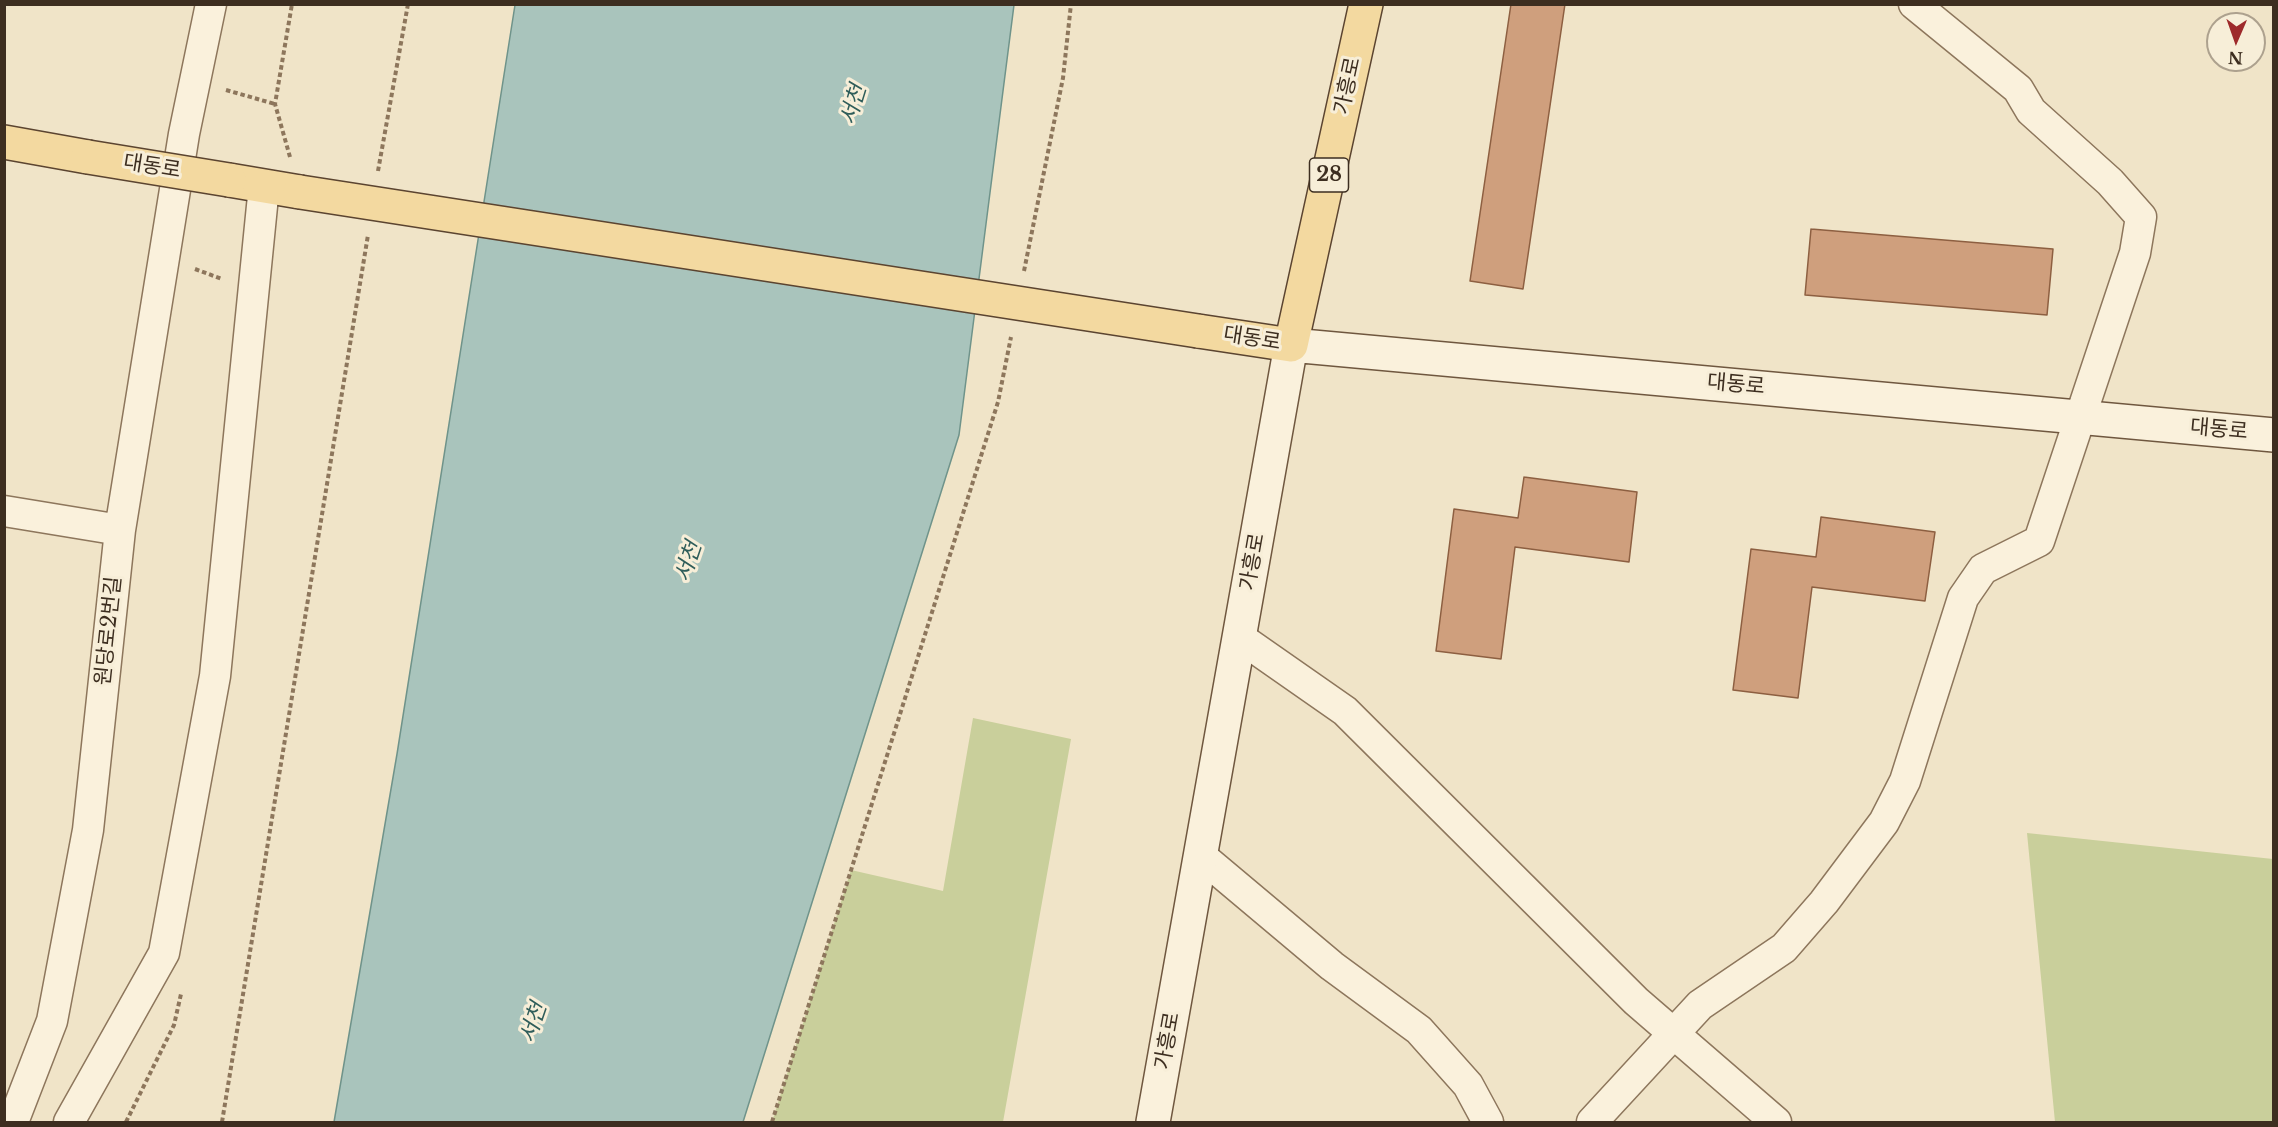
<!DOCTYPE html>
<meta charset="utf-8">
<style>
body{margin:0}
#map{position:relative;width:2278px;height:1127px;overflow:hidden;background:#f0e4c8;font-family:"Libre Baskerville",serif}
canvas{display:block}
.frame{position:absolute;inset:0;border:6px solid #3d2e20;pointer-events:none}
.north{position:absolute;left:2206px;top:12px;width:60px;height:60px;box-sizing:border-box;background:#f7eed8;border:2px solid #ada18e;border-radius:50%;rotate:182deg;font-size:16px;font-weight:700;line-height:24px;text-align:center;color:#3d2e20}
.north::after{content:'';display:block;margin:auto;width:21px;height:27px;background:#9e2a2b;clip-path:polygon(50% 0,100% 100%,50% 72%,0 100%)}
</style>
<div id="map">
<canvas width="2278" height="1127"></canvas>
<div class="frame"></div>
<div class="north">N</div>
</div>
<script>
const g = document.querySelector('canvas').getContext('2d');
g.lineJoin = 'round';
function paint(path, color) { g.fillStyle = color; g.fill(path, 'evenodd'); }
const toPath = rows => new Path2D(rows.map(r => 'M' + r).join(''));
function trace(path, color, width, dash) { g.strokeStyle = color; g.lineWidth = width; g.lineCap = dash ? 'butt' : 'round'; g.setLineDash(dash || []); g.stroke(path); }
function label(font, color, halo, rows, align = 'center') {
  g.font = font + ' "Libre Baskerville","Noto Sans KR",serif'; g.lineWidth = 6; g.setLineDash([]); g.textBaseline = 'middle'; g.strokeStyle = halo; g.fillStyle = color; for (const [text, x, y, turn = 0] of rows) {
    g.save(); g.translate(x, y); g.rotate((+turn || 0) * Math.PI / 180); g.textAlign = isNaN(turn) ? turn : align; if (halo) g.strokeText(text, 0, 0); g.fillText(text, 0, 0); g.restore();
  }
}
paint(toPath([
 [973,718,1071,739,1003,1122,772,1122,851,870,943,891],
 [2027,833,2273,859,2273,1122,2055,1122]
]), '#c9cf9b');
const water = toPath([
 [515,5,1014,5,959,435,743,1122,334,1122,397,754,515,5]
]);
paint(water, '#a9c4bc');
trace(water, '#6f938a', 1.5);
const building = toPath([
 [1511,4,1565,4,1523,289,1470,281,1511,4],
 [1811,229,2053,249,2047,315,1805,295,1811,229],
 [1524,477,1637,492,1629,562,1515,547,1501,659,1436,651,1454,509,1518,518,1524,477],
 [1821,517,1935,532,1925,601,1812,587,1798,698,1733,690,1751,549,1816,557,1821,517]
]);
paint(building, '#cf9f7d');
trace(building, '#8d5f41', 1.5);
const street = toPath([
 [4,511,120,530],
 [1239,637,1345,711,1636,1001,1776,1122],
 [1201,856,1332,966,1419,1030,1468,1085,1488,1122],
 [13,1122,52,1021,88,830,120,530,184,134,211,4],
 [69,1122,164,953,215,676,264,186],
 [1592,1122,1700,1005,1784,948,1824,902,1884,822,1905,781,1963,598,1983,569,2039,541,2135,253,2141,217,2110,182,2031,111,2018,89,1914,4]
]);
const secondary = toPath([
 [1153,1122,1291,345,2274,435]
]);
const primary = toPath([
 [4,142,88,157],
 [229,180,300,192],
 [1198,331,1291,345,1366,4]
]);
trace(street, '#8d765c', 33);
trace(secondary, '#6f573f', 36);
trace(primary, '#5b4430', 36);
trace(toPath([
 [226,90,275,104],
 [290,157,275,104,292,4],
 [378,171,408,4],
 [195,269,222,279],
 [1024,271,1063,78,1071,4],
 [126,1122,174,1025,181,994],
 [222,1122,368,235],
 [772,1122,998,402,1011,337]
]), '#8d765c', 4, [4.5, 3]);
trace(street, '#faf1dc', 30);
trace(secondary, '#faf1dc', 33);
trace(primary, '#f3d9a0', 33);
const primaryBridge = toPath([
 [88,157,229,180],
 [300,192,1198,331]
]);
trace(primaryBridge, '#5b4430', 36, []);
trace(primaryBridge, '#f3d9a0', 33);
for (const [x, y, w] of [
 [1329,175,39]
]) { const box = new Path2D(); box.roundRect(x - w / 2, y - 17, w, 34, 4.5); g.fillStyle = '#f7eed8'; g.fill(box); trace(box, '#3d2e20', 1.5); }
label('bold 20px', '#3d2e20', null, [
 ["28",1329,175]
]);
label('21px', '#3d2e20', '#f7eed8', [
 ["가흥로",1348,86,-78],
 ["대동로",152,167,9],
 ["대동로",1252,339,9],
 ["대동로",1736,385,5],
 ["대동로",2219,430,5],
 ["가흥로",1253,562,-80],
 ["원당로2번길",109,631,-84],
 ["가흥로",1168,1041,-80]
]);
label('italic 22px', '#2f5d5a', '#f7eed8', [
 ["서천",854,105,-73],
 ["서천",689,562,-71],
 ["서천",534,1023,-71]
]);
</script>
